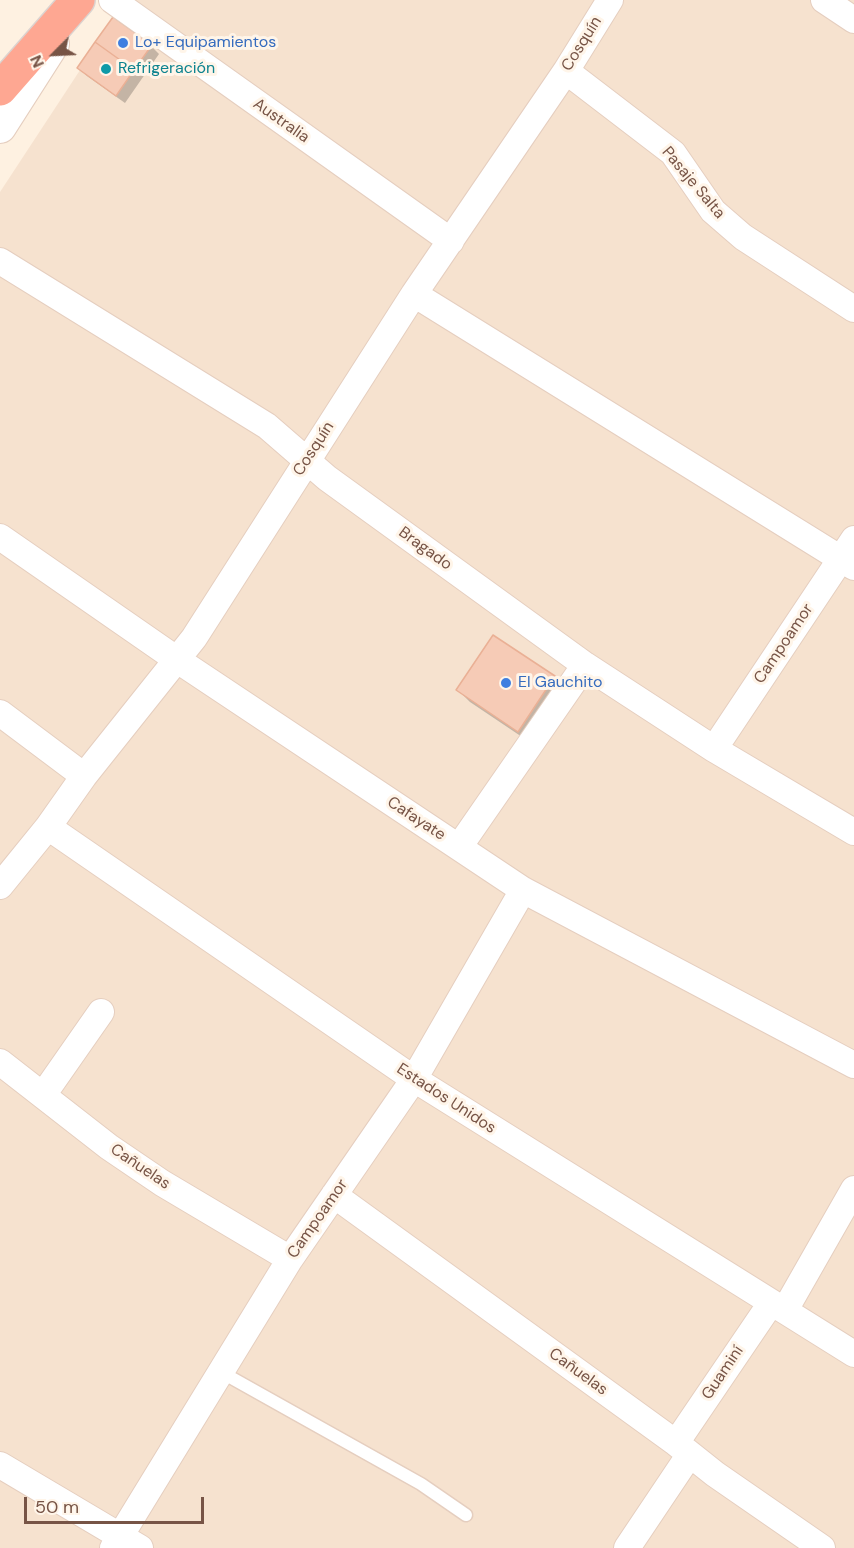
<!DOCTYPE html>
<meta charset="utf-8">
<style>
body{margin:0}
#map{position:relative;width:854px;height:1548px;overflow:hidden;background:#fef1e1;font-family:"DM Sans",sans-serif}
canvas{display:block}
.north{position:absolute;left:24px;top:24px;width:60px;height:60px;-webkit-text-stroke:4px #fff5e9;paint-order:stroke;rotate:246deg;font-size:16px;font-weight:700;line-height:24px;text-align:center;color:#775446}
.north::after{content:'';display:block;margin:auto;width:21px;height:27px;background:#775446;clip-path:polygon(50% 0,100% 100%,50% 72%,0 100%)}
.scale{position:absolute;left:24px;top:1497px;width:180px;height:27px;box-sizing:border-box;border:3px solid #775446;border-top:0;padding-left:8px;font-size:18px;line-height:21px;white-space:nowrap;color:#775446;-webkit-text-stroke:4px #fff5e9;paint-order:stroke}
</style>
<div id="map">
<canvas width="854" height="1548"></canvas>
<div class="north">N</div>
<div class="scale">50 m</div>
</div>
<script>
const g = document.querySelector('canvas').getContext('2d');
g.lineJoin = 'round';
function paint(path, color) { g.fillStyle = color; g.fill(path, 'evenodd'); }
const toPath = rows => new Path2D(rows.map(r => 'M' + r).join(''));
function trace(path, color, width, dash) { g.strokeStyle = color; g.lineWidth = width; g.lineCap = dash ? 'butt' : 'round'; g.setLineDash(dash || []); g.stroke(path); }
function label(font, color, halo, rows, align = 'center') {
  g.font = font + ' "DM Sans",sans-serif'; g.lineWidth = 6; g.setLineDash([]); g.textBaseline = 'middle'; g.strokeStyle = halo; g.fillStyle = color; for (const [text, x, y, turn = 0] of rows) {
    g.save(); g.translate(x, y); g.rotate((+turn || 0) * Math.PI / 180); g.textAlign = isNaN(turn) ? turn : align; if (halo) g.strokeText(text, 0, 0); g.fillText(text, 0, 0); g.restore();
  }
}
paint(toPath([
 [126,0,854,0,854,1548,0,1548,0,192]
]), '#f6e2cf');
paint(toPath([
 [151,46,159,54,125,103,87,76,79,68],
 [493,637,554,678,566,690,531,743,470,702,458,690]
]), '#0003');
const building = toPath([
 [113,17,152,45,134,70,95,42,113,17],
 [95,42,134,70,116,96,77,68,95,42],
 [493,635,555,676,518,732,456,690,493,635]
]);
paint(building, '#f6cbb6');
trace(building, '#eab095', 1.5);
const service = toPath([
 [221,1372,421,1484,466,1515]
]);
const minor = toPath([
 [112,0,451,241],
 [824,0,854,20],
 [566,71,673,153,713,211,743,237,854,309],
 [0,261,267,426,327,478,585,665,714,749,854,832],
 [414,294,854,567],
 [0,537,176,659,523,890,854,1065],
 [0,713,84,776],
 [714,749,854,539],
 [48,827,414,1079,854,1354],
 [459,847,585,665],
 [0,886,48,827,84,776,194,638,414,294,566,71,610,0],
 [0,1062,109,1147,162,1183,290,1259],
 [43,1095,101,1012],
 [334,1195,676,1443,715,1474,822,1548],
 [785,1310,854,1189],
 [676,1443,771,1303],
 [0,1465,140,1548],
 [113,1548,290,1259,414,1079,523,890],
 [627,1548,690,1454]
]);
const tertiary = toPath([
 [0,127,53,44]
]);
const motorway = toPath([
 [0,89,78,0]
]);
trace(service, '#e5cebf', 15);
trace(minor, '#e5cebf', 28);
trace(tertiary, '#e5cebf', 34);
trace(motorway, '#dcd3cf', 36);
trace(service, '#fff', 12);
trace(minor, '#fff', 26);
trace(tertiary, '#fff', 32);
trace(motorway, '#fea792', 33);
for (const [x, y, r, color] of [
 [123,43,6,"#3f7fe0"],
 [106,69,6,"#0f9aa8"],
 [506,683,6,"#3f7fe0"]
]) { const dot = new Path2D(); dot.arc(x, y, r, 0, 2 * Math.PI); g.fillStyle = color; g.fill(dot); trace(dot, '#fff5e9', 2); }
label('16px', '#366cbe', '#fff5e9', [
 ["Lo+ Equipamientos",135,43],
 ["El Gauchito",518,683]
], 'left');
label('16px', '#775446', '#fff5e9', [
 ["Cosquín",582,44,-58],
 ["Australia",281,121,35],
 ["Pasaje Salta",693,183,50],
 ["Cosquín",314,449,-57],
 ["Bragado",425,549,36],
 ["Campoamor",784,644,-56],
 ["Cafayate",416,819,33],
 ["Estados Unidos",446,1099,33],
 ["Cañuelas",140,1167,34],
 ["Campoamor",318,1219,-55],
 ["Cañuelas",578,1372,36],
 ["Guaminí",723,1373,-56]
]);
label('16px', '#0d838f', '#fff5e9', [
 ["Refrigeración",118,69]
], 'left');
</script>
